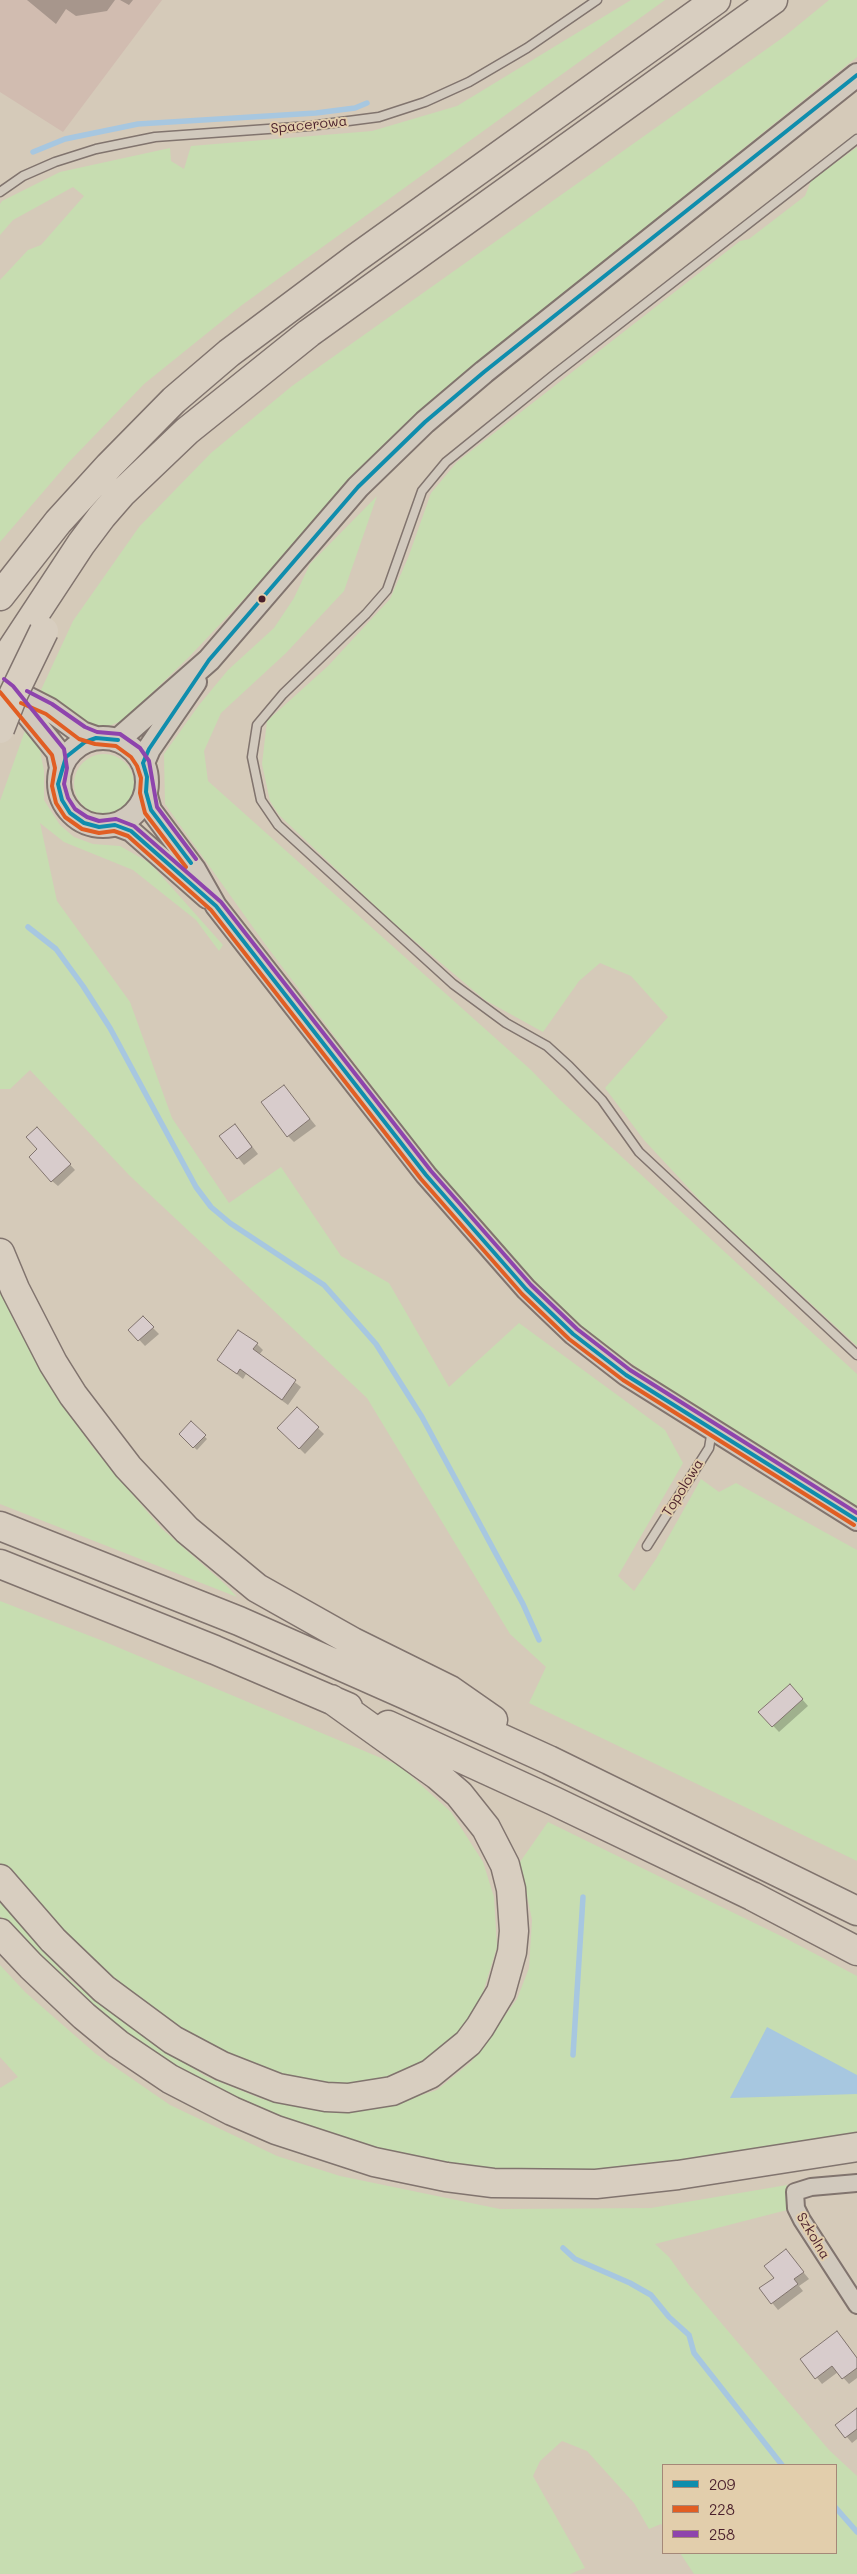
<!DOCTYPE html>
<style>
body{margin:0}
#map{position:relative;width:857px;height:2574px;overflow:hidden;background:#d5cab9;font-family:Mali,sans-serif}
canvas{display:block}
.legend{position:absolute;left:662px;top:2464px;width:175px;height:90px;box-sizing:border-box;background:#e2ceac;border:1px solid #a58878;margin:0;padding:6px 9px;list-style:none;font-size:15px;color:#4a1f2b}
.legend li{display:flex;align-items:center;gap:10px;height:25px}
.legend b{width:25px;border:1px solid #a58878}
</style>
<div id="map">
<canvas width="857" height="2574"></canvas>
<ul class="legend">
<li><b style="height:6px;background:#0f8dad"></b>209</li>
<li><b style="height:6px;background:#e15e23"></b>228</li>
<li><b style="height:6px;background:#8e44ad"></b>258</li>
</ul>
</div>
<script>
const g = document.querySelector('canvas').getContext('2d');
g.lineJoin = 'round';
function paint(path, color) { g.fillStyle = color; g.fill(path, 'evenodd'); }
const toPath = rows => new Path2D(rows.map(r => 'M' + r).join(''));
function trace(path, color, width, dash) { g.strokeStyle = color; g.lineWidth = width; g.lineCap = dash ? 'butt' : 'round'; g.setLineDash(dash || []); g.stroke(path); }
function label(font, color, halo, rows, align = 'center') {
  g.font = font + ' Mali,sans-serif'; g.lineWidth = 4; g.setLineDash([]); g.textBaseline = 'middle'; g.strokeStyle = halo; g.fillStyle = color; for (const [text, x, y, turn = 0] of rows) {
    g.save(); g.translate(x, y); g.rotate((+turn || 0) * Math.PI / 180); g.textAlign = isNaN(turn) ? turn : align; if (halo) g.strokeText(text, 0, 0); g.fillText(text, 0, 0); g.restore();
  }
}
paint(toPath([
 [0,0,162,0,63,132,0,92]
]), '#d1bcb0');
paint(toPath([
 [631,0,665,0,242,305,144,384,68,463,0,542,0,280,28,250,41,245,84,196,73,187,13,220,0,235,0,204,2,201,60,172,170,148,171,161,184,169,191,146,372,131,457,106],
 [829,0,857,0,857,57,438,394,189,657,124,720,101,729,82,723,41,690,73,621,139,527,211,453,292,386,785,36],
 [857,147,857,1346,709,1210,644,1140,605,1088,668,1017,631,976,600,963,579,981,543,1032,485,1000,391,921,279,815,270,801,262,764,267,721,328,666,390,599,408,558,431,493,457,462,740,241,749,239,805,196,811,181],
 [377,496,344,591,286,653,221,713,204,751,208,781,531,1070,559,1099,857,1374,857,1510,693,1405,582,1330,510,1261,452,1192,265,944,165,804,164,754,199,705,228,670,274,628,294,598,310,564],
 [27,725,40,750,44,771,44,800,60,825,74,837,93,844,120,846,150,863,223,945,219,951,196,920,133,870,64,842,40,823,57,901,130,1002,172,1118,229,1203,281,1167,341,1256,389,1283,449,1387,519,1323,665,1430,683,1463,618,1576,634,1591,656,1559,701,1479,719,1492,736,1483,857,1550,857,1861,529,1703,546,1667,510,1634,367,1398,129,1175,30,1070,10,1089,0,1089,0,801],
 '74 784a30 30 0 1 1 60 0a30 30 0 1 1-60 0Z',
 [0,1289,17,1328,90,1444,161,1528,226,1585,237,1597,0,1504],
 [0,1601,103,1641,400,1766,451,1812,483,1862,494,1897,497,1947,479,2005,455,2040,416,2067,360,2085,306,2084,245,2065,184,2034,121,1989,49,1921,0,1863],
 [548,1822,785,1938,857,1976,857,2134,624,2170,548,2173,453,2169,368,2150,261,2113,169,2065,96,2013,23,1945,0,1916,0,1902,70,1980,127,2024,205,2076,262,2099,321,2111,381,2108,437,2090,471,2062,517,1999,529,1968,532,1920,520,1862],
 [0,1965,25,1992,96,2054,170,2105,277,2156,340,2176,500,2209,651,2208,787,2185,787,2210,655,2244,669,2257,689,2285,829,2450,857,2476,857,2574,694,2574,680,2553,836,2553,836,2465,663,2465,663,2527,661,2524,649,2529,634,2503,587,2451,562,2441,540,2461,533,2476,585,2568,570,2574,0,2574,0,2088,18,2077,0,2057]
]), '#c7ddb1');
paint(toPath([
 [767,2027,857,2075,857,2094,730,2098]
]), '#a7c7e0');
paint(toPath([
 [27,0,115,0,107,11,76,16,66,9,56,24],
 [120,0,133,0,129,5],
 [284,1086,316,1126,294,1142,288,1136],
 [241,1132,258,1154,244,1165,221,1136],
 [42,1134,75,1170,58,1186,52,1181,39,1150],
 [143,1318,159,1334,145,1346,130,1330],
 [257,1344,263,1350,259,1355,301,1387,288,1405,246,1374,243,1379,219,1360],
 [297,1408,324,1434,305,1454,279,1428],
 [191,1423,207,1439,197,1450,180,1434],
 [796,1692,808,1706,779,1732,760,1712],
 [786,2251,809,2279,799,2286,803,2291,778,2310,761,2289,775,2278],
 [843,2339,857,2358,857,2378,849,2384,838,2372,822,2384,802,2359],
 [857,2410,857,2439,852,2443,837,2425]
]), '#0003');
trace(toPath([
 [33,152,65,139,138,124,316,113,355,108,367,103],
 [28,927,56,949,83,986,110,1028,196,1187,211,1207,230,1223,324,1285,376,1344,422,1417,523,1604,539,1640],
 [573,2055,583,1897],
 [563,2248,575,2259,630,2283,651,2295,669,2317,689,2335,694,2353,782,2465],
 [836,2508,857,2532]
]), '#a7c7e0', 5.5);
const building = toPath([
 [284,1085,310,1119,287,1137,261,1102,284,1085],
 [235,1124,252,1147,237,1159,219,1136,235,1124],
 [37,1127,71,1164,51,1182,29,1157,37,1149,26,1137,37,1127],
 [143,1316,154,1327,138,1341,128,1330,143,1316],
 [238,1330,258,1343,253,1349,296,1380,282,1400,240,1369,237,1374,217,1360,238,1330],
 [297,1407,319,1427,299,1449,277,1428,297,1407],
 [191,1421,206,1435,193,1448,179,1434,191,1421],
 [790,1684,803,1699,772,1727,758,1712,790,1684],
 [786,2249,804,2272,794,2279,798,2284,771,2304,759,2288,774,2278,764,2266,786,2249],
 [837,2331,857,2358,857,2368,842,2379,832,2366,815,2379,800,2359,837,2331],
 [857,2408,857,2429,845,2438,835,2425,857,2408]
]);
paint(building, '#d8cccc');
trace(building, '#81746e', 1);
const service = toPath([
 [857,139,555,374,446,462,422,491,387,590,366,614,283,694,257,725,252,757,261,800,278,825,453,984,506,1023,547,1046,569,1066,602,1100,639,1152,857,1355],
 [0,192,23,176,55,162,96,149,155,137,310,126,379,117,425,102,469,82,527,48,597,0],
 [647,1546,709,1448,712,1430]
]);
const minor = toPath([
 [857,2183,811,2187,795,2192,796,2208,802,2220,857,2305]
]);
const tertiary = toPath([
 [146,792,151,810,195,869,216,906,426,1175,526,1289,573,1334,626,1375,857,1520],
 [115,825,131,831,207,898]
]);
const secondary = toPath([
 [0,684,49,709,82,733,96,738],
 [13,696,58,752,61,768],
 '59 782a44 44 0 1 1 88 0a44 44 0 1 1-88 0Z',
 [118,740,209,660,358,487,425,422,484,372,857,75],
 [143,763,149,749,195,682]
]);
const motorway = toPath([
 [0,596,58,522,109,466,174,400,229,353,356,258,716,0],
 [0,667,81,544,102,516,122,493,187,431,309,333,773,0],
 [0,1253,15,1289,53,1363,73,1395,128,1467,187,1530,257,1588,353,1642,450,1690,493,1720],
 [0,1526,239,1621,406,1695,549,1760,857,1911],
 [0,1564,215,1650,348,1707],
 [388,1725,554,1801,752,1896,857,1951],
 [0,1879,53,1940,104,1989,173,2040,222,2066,278,2088,326,2097,348,2098,392,2091,430,2074,468,2043,480,2027,501,1992,512,1952,514,1931,511,1889,505,1865,486,1828,459,1794,437,1775,331,1699],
 [0,1933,31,1966,84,2016,118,2044,170,2079,232,2111,276,2130,374,2162,446,2177,493,2183,596,2184,678,2175,857,2147]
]);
trace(service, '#81746e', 11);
trace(minor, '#81746e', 20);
trace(tertiary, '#81746e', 24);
trace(secondary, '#81746e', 26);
trace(motorway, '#81746e', 31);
trace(service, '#d1c9bd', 8);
trace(minor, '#d1c9bd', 16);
trace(tertiary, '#d1c9bd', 20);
trace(secondary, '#d1c9bd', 22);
trace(motorway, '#d8cec0', 28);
const motorwayBridge = toPath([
 [0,729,14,693,44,631]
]);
trace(motorwayBridge, '#81746e', 31, []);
trace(motorwayBridge, '#d8cec0', 28);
trace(toPath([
 [118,740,96,738,85,742,66,757,58,784,62,800,70,813,84,823,99,827,115,825,131,831,216,906,426,1175,526,1289,573,1334,626,1375,857,1520],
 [143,763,147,777,146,792,151,810,191,863],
 [143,763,149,749,209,660,358,487,425,422,484,372,857,75]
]), '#0f8dad', 4);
trace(toPath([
 [0,692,52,755,55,768,52,786,56,803,65,817,82,829,99,833,114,831,128,836,211,910,421,1179,522,1294,569,1339,623,1380,854,1525],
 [21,703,46,714,79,739,95,744,116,746,131,757,137,766,141,778,140,793,145,813,186,867]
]), '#e15e23', 4);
trace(toPath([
 [4,679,13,686,64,749,67,768,64,784,68,798,75,809,87,817,99,821,116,819,134,826,221,902,431,1171,531,1285,577,1329,630,1370,857,1513],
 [27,691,52,704,85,727,97,732,120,734,140,748,149,761,157,807,196,859]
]), '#8e44ad', 4);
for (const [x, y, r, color] of [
 [262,599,4.5,"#4a1f2b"]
]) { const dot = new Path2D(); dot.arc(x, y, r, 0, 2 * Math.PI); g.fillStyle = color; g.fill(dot); trace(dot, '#e2ceac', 2); }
label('14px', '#4a1f2b', '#e2ceac', [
 ["Spacerowa",309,125,-6],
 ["Topolowa",683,1488,-58],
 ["Szkolna",813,2236,59]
]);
</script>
